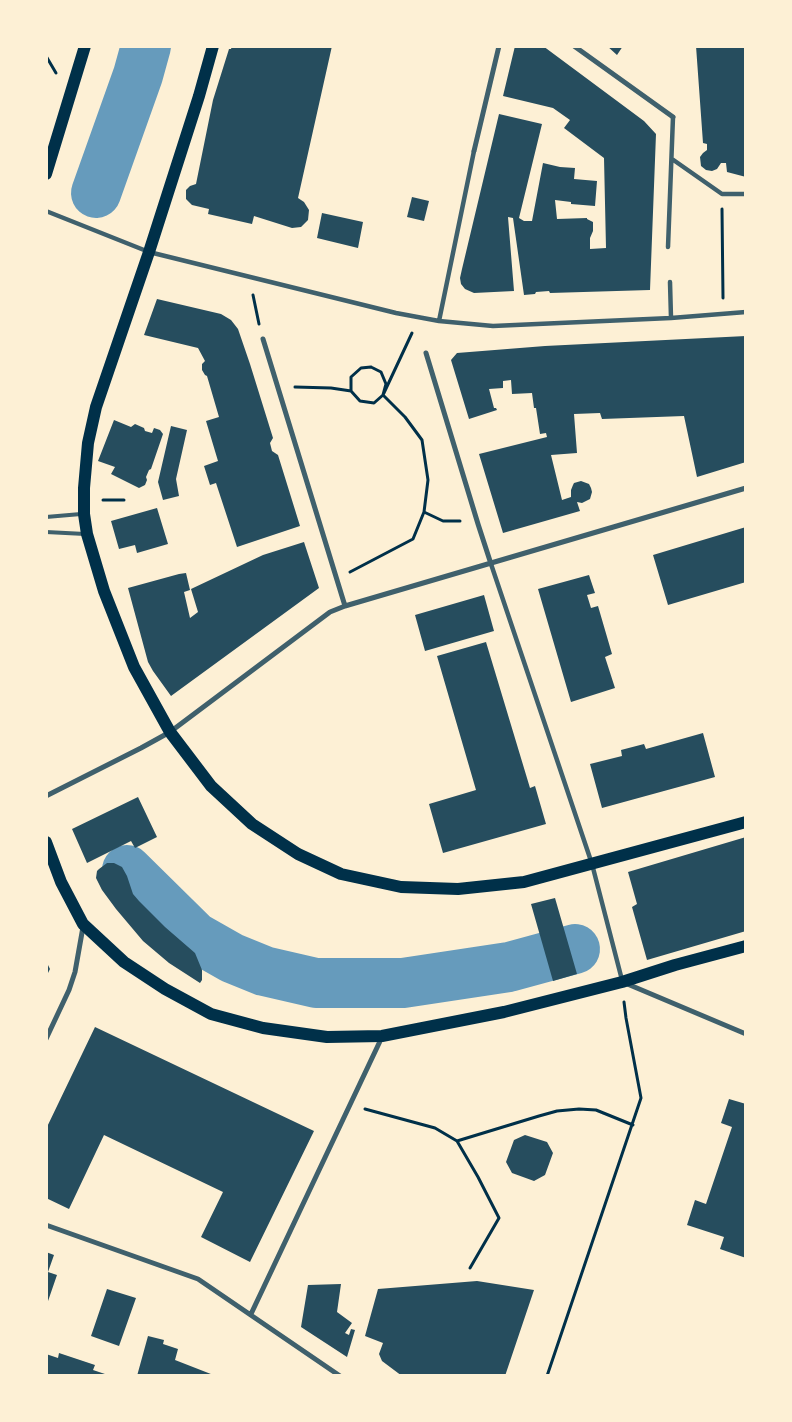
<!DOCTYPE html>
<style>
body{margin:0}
#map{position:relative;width:792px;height:1422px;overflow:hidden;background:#fdf0d5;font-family:"Sofia Sans Condensed",sans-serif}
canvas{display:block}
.frame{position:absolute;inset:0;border:48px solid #fdf0d5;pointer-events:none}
</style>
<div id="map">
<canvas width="792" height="1422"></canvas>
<div class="frame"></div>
</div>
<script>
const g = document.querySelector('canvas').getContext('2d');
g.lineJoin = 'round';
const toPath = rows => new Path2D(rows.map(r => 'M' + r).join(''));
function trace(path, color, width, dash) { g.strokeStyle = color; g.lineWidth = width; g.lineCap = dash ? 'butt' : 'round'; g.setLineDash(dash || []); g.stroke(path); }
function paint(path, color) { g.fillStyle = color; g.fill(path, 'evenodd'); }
trace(toPath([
 [96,193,138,75,146,46],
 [127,870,195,937,232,958,264,971,316,983,403,983,509,967,575,949]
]), '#669bbc', 50);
paint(toPath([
 [232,46,332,46,298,198,304,202,309,210,308,220,301,227,292,228,254,216,252,224,208,214,209,209,192,205,186,199,186,190,190,186,196,184,213,100,229,49,231,49],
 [515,46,543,46,644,121,656,134,650,290,550,293,549,291,536,292,535,294,524,295,513,218,508,217,514,291,474,293,465,289,461,284,460,278,462,269,499,114,542,124,519,218,524,221,532,221,543,163,560,167,575,168,574,179,597,181,595,206,571,204,571,202,555,200,557,219,587,218,587,219,593,222,593,231,590,238,590,249,606,248,604,158,564,128,570,120,553,108,503,96],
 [607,46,623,46,617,55],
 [696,46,746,46,746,177,727,172,726,163,721,163,717,169,712,171,706,170,701,166,700,157,703,153,707,150,707,144,703,143],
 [412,197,429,201,424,221,407,217],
 [322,213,363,222,358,248,317,238],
 [157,299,221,314,231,320,238,329,250,364,273,438,270,443,272,451,278,455,300,526,237,547,216,483,210,485,204,466,218,461,206,421,219,417,207,376,205,375,202,370,202,364,205,361,198,348,144,335],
 [746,336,746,462,697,477,684,416,602,419,600,413,574,414,577,453,551,455,562,500,571,497,571,490,573,485,574,483,581,481,589,484,591,488,592,492,590,499,582,503,577,502,580,511,503,533,479,454,547,437,546,433,540,434,536,408,534,408,532,393,512,394,511,380,503,381,503,388,489,389,494,408,496,408,497,410,469,419,451,360,457,353,545,346],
 [114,420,131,427,135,424,144,428,145,431,152,433,154,428,160,430,163,434,151,469,149,470,146,477,147,480,145,485,139,488,111,474,115,467,98,461],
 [171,426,187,430,176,479,179,496,163,500,158,482],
 [157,508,168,544,137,553,135,545,119,549,111,521],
 [746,527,746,582,668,605,653,555],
 [304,542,319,588,171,696,153,671,148,662,128,588,179,574,186,573,190,590,184,592,190,618,198,612,191,589,263,555],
 [589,575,595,593,587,595,591,608,598,606,612,654,605,657,615,688,571,702,538,589],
 [484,595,494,631,425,651,415,615],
 [486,642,530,788,535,786,546,824,443,853,429,804,476,790,437,656],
 [703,733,715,777,602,808,590,764,622,756,621,750,644,744,646,749],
 [138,797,157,837,135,848,131,841,87,863,72,829],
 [746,837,746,931,647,960,632,907,637,904,628,872],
 [107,863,114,863,122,867,127,876,133,894,139,901,165,927,195,953,202,970,202,980,200,983,169,963,143,941,116,909,102,890,96,878,97,871,99,869],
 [555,898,577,974,553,981,531,904],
 [46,961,50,969,46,977],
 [95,1027,314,1131,250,1262,201,1237,223,1192,104,1135,69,1209,46,1198,46,1129],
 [729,1099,746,1104,746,1258,720,1249,724,1237,687,1225,695,1200,706,1204,732,1127,721,1123],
 [525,1135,547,1142,553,1153,545,1175,534,1181,512,1173,506,1162,514,1140],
 [46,1252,54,1255,48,1272,57,1275,47,1304],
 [477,1281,534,1290,505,1376,402,1376,382,1361,379,1354,383,1343,365,1336,378,1289],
 [341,1284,337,1312,352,1323,345,1333,349,1335,351,1329,355,1330,347,1357,301,1327,308,1285],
 [107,1289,136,1298,119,1346,91,1336],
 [148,1336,164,1340,163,1344,178,1349,175,1360,216,1376,137,1376],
 [59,1353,95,1365,93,1370,111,1376,46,1376,46,1354,58,1358]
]), '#264d5e');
trace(toPath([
 [46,56,56,73],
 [722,209,723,298],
 [253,295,259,324],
 [371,367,381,372,386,384,383,395,374,403,360,401,351,391,351,377,361,368,371,367],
 [295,387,331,388,351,391],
 [103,500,124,500],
 [424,512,443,521,460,521],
 [350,572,413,539,424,512,428,480,422,440,405,417,383,395,412,333],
 [365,1109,435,1128,457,1141,478,1177,499,1218,470,1268],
 [457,1141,539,1116,557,1111,579,1109,596,1110,633,1125],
 [547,1376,641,1098,626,1018,624,1002]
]), '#003049', 3);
trace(toPath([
 [46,517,81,514],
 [46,532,85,534]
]), '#3f606c', 4);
trace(toPath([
 [672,159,722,194,746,194],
 [46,211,149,252,396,313,439,321,493,326,671,318,746,312],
 [668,247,673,117],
 [670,282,671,318],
 [439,321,474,151],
 [491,564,592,864,622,980]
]), '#3f606c', 4.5);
trace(toPath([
 [574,46,673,117],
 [474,151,499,46],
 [263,339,345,606],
 [426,353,478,524,491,564],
 [46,796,141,748,170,732,330,612,345,606,746,488],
 [625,983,746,1034],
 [46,1039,69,990,75,972,83,927],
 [46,1225,198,1279,340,1376],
 [251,1314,382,1037]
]), '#3f606c', 5);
trace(toPath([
 [213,46,199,96,149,252,96,407,88,443,84,488,84,514,87,534,104,591,134,667,170,732,211,786,252,824,298,854,341,874,401,887,458,889,524,882,746,822],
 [46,174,85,46],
 [46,842,61,882,83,924,124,962,165,989,211,1014,263,1028,327,1037,382,1036,504,1012,622,982,675,965,746,946]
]), '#003049', 12);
</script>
